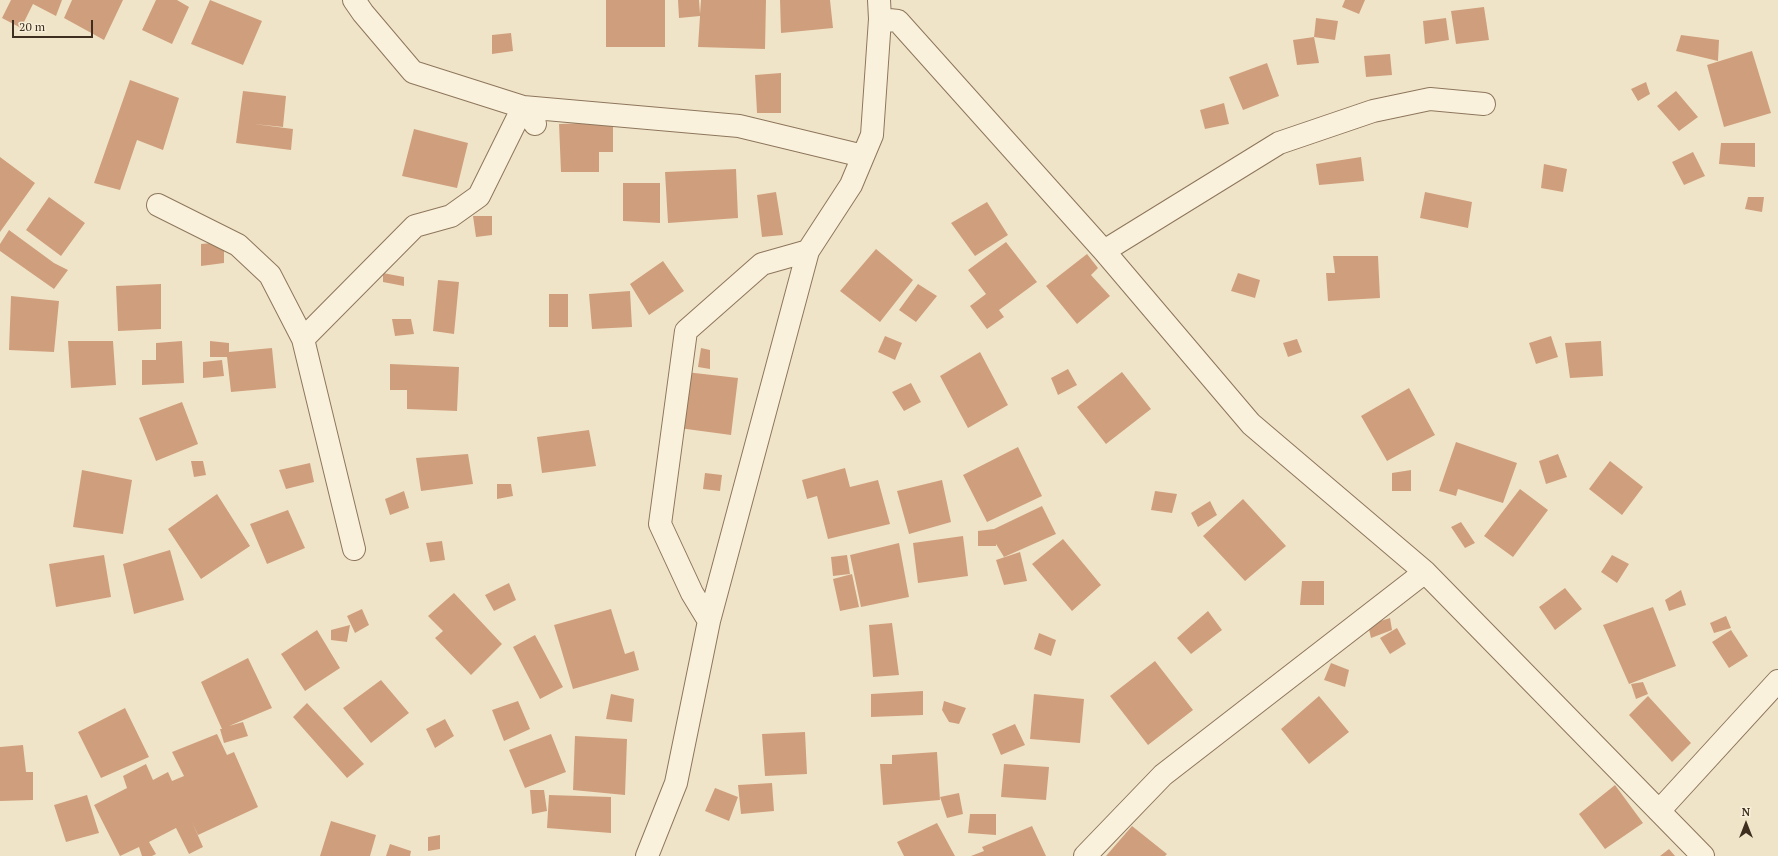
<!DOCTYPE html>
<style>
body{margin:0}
#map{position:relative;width:1778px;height:856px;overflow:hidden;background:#f0e4c8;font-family:"PT Serif",serif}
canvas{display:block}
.north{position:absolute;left:1726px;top:804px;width:40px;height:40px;-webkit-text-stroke:3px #f7eed8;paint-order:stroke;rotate:0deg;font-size:11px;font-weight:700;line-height:16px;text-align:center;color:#3d2e20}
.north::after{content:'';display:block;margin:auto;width:14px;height:18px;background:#3d2e20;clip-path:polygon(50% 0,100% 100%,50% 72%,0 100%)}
.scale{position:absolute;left:12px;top:20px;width:81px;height:18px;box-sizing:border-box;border:2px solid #3d2e20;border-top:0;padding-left:5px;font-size:12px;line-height:14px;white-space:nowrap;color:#3d2e20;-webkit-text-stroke:3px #f7eed8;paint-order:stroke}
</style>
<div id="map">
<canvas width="1778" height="856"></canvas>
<div class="north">N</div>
<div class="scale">20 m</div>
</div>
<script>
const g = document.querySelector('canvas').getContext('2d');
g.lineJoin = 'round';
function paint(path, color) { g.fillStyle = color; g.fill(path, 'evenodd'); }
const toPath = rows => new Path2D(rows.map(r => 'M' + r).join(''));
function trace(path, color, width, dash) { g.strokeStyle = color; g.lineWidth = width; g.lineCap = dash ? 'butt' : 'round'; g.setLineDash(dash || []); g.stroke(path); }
paint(toPath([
 [11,0,62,0,56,16,33,4,21,28,2,18],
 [72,0,123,0,104,40,64,18],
 [156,0,177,0,189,7,172,44,142,30],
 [210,0,262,21,243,65,191,44],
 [606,0,665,0,665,47,606,47],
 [678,0,699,0,700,14,701,0,766,0,765,49,698,47,700,16,679,18],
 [780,0,830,0,833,28,781,33],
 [1345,0,1365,0,1359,14,1342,7],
 [1484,7,1489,40,1456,44,1451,11],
 [1316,18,1338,21,1335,40,1314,37],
 [1446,18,1449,40,1425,44,1423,21],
 [511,33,513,51,492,54,492,35],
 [1681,35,1719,40,1718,61,1676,51],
 [1314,37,1319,63,1297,65,1293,40],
 [1752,51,1771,113,1724,127,1707,65],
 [1390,54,1392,75,1366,77,1364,56],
 [1267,63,1279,96,1243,110,1229,77],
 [781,73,781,113,757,113,755,75],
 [130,80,179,98,163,150,137,140,120,190,94,183],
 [1646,82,1650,94,1638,101,1631,89],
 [243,91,286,96,283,127,254,124,293,129,291,150,236,143],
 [1676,91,1698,117,1679,131,1657,106],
 [1224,103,1229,124,1205,129,1200,110],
 [613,122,613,152,599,152,599,172,561,172,559,124],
 [414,129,468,143,457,188,402,176],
 [1721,143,1755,143,1755,167,1719,164],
 [1693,152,1705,176,1684,185,1672,162],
 [0,157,35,183,0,232],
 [1361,157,1364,181,1319,185,1316,164],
 [1544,164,1567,169,1563,192,1541,188],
 [736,169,738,218,668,223,665,172],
 [623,183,660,183,660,223,623,221],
 [776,192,783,235,762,237,757,195],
 [1425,192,1472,202,1468,228,1420,218],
 [49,197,85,223,61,256,26,230],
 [1748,197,1764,197,1762,212,1745,209],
 [987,202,1008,235,975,256,951,223],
 [473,216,492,216,492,235,476,237],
 [9,230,54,263,68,270,54,289,0,251,0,244],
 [224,242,224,263,201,266,201,244],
 [1006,242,1037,282,999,310,1004,317,987,329,970,306,986,294,968,270],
 [876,249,913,280,880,322,840,291],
 [1087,254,1098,268,1091,275,1110,296,1077,324,1046,286],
 [1333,256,1378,256,1380,298,1328,301,1326,273,1335,273],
 [663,261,684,291,649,315,630,284],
 [383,273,404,277,404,286,383,282],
 [1238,273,1260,280,1255,298,1231,291],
 [438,280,459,282,454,334,433,331],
 [161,284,161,329,118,331,116,286],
 [918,284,937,296,916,322,899,310],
 [630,291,632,327,592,329,589,294],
 [549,294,568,294,568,327,549,327],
 [11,296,59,301,54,352,9,350],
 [392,319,411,319,414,334,395,336],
 [885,336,902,343,895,360,878,352],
 [1551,336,1558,357,1536,364,1529,343],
 [1297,339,1302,352,1288,357,1283,343],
 [68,341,113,341,116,385,71,388],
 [182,341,184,383,142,385,142,360,156,360,156,343],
 [210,341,229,343,229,352,272,348,276,388,231,392,227,357,210,357],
 [1601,341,1603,376,1570,378,1565,343],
 [701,348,710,350,710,369,698,367],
 [980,352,1008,405,968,428,940,376],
 [222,360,224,376,203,378,203,362],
 [390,364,459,367,457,411,407,409,407,390,390,390],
 [1068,369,1077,385,1058,395,1051,378],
 [686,372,738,378,731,435,679,428],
 [1122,372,1151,409,1106,444,1077,407],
 [911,383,921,402,904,411,892,392],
 [1409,388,1435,435,1387,461,1361,416],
 [182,402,198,444,156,461,139,418],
 [589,430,596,466,542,473,537,437],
 [1456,442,1517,463,1503,503,1458,489,1456,496,1439,491],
 [1018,447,1042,496,987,522,963,475],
 [468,454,473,484,421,491,416,458],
 [1558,454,1567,477,1546,484,1539,461],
 [191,461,203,461,206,475,194,477],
 [1610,461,1643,487,1622,515,1589,489],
 [310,463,314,482,286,489,279,470],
 [845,468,850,487,878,480,890,524,828,539,817,496,807,499,802,480],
 [82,470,132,480,123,534,73,527],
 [1411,470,1411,491,1392,491,1392,473],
 [705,473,722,475,720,491,703,489],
 [942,480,951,522,909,534,897,491],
 [497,484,511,484,513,496,497,499],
 [1520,489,1548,510,1513,557,1484,536],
 [404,491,409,508,390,515,385,499],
 [1155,491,1177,494,1172,513,1151,510],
 [217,494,250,546,201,579,168,529],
 [1243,499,1286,546,1245,581,1203,536],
 [1210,501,1217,515,1198,527,1191,513],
 [1042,506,1056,534,1004,557,996,544,996,546,978,546,978,531,994,529],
 [288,510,305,548,267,564,250,524],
 [1461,522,1475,543,1465,548,1451,527],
 [963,536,968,576,918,583,913,543],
 [1063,539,1101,585,1072,611,1032,564],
 [442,541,445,560,430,562,426,543],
 [899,543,909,597,861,607,850,555],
 [170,550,184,600,134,614,123,564],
 [1020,552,1027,581,1004,585,996,560],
 [104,555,111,597,56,607,49,564],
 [847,555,850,574,833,576,831,557],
 [1612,555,1629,564,1617,583,1601,572],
 [852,574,859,607,840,611,833,579],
 [1302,581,1324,581,1324,605,1300,605],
 [509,583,516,600,494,611,485,595],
 [1565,588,1582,609,1555,630,1539,607],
 [1681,590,1686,605,1669,611,1665,600],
 [454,593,502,644,471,675,435,638,443,631,428,616],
 [1653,607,1676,666,1629,684,1603,625],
 [362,609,369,625,355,633,347,616],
 [611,609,625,654,634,651,639,670,573,689,554,625],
 [1208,611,1222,630,1191,654,1177,638],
 [1726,616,1731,628,1714,633,1710,623],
 [1390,618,1392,630,1371,638,1368,625],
 [892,623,899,675,873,677,869,625],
 [350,625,347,642,331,640,331,630],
 [1397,628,1406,644,1390,654,1380,638],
 [317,630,340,668,305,691,281,654],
 [1731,630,1748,656,1729,668,1712,642],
 [1039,633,1056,640,1051,656,1034,649],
 [535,635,563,687,540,699,513,647],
 [248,658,272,708,229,726,243,722,248,736,224,743,220,729,222,729,201,682],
 [1155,661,1193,710,1148,745,1110,696],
 [1331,663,1349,670,1345,687,1324,680],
 [381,680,409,713,371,743,343,708],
 [1643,682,1648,694,1636,699,1631,684],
 [923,691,923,715,871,717,871,694],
 [611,694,634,699,632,722,606,719],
 [1034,694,1084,699,1080,743,1030,739],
 [1319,696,1349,732,1309,764,1281,729],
 [1648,696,1691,743,1672,762,1629,715],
 [518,701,530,729,504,741,492,710],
 [944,701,966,708,959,724,949,722,942,710],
 [307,703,364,764,347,778,293,717],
 [125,708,149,757,101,778,78,732],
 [445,719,454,736,435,748,426,729],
 [1015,724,1025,745,1001,755,992,734],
 [805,732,807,774,765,776,762,734],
 [217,734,227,755,234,752,258,807,198,835,192,822,203,847,189,854,176,828,149,842,156,854,152,856,142,856,139,847,120,856,94,805,127,788,123,776,146,764,153,780,168,772,172,781,184,776,172,752],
 [551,734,566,772,525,788,509,750],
 [575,736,627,739,625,795,573,790],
 [23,745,26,772,33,772,33,800,0,801,0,747],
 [937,752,940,800,883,805,880,764,892,764,892,755],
 [1004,764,1049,767,1046,800,1001,797],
 [772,783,774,811,741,814,738,785],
 [1615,785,1643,823,1605,849,1579,814],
 [715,788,738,797,729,821,705,811],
 [530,790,544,790,547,811,532,814],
 [959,793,963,814,947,818,940,797],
 [87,795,99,833,66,842,54,805],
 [549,795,611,797,611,833,547,828],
 [970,814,996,814,996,835,968,833],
 [331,821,376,835,370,856,320,856],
 [937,823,955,856,904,856,897,842],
 [1032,826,1046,856,971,856,984,851,982,847],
 [1132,826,1167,854,1165,856,1106,856],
 [440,835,440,849,428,851,428,837],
 [390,844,411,851,410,856,386,856],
 [1669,849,1675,856,1660,856]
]), '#cf9f7d');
const street = toPath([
 [354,0,363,13,413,72,523,107,739,126,863,156],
 [880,19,898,21,1104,251,1251,424,1425,572,1703,856],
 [158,205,238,245,270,275,303,339,354,549],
 [1104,251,1279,143,1373,111,1430,99,1484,104],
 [303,339,415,226,451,216,479,196,523,107,535,124],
 [709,621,692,593,660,524,686,331,762,264,808,251],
 [1659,811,1778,681],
 [647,856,676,783,709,621,808,251,851,185,872,135,880,19,879,0],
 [1085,856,1163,775,1425,572]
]);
trace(street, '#8d765c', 24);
trace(street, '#faf1dc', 22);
</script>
